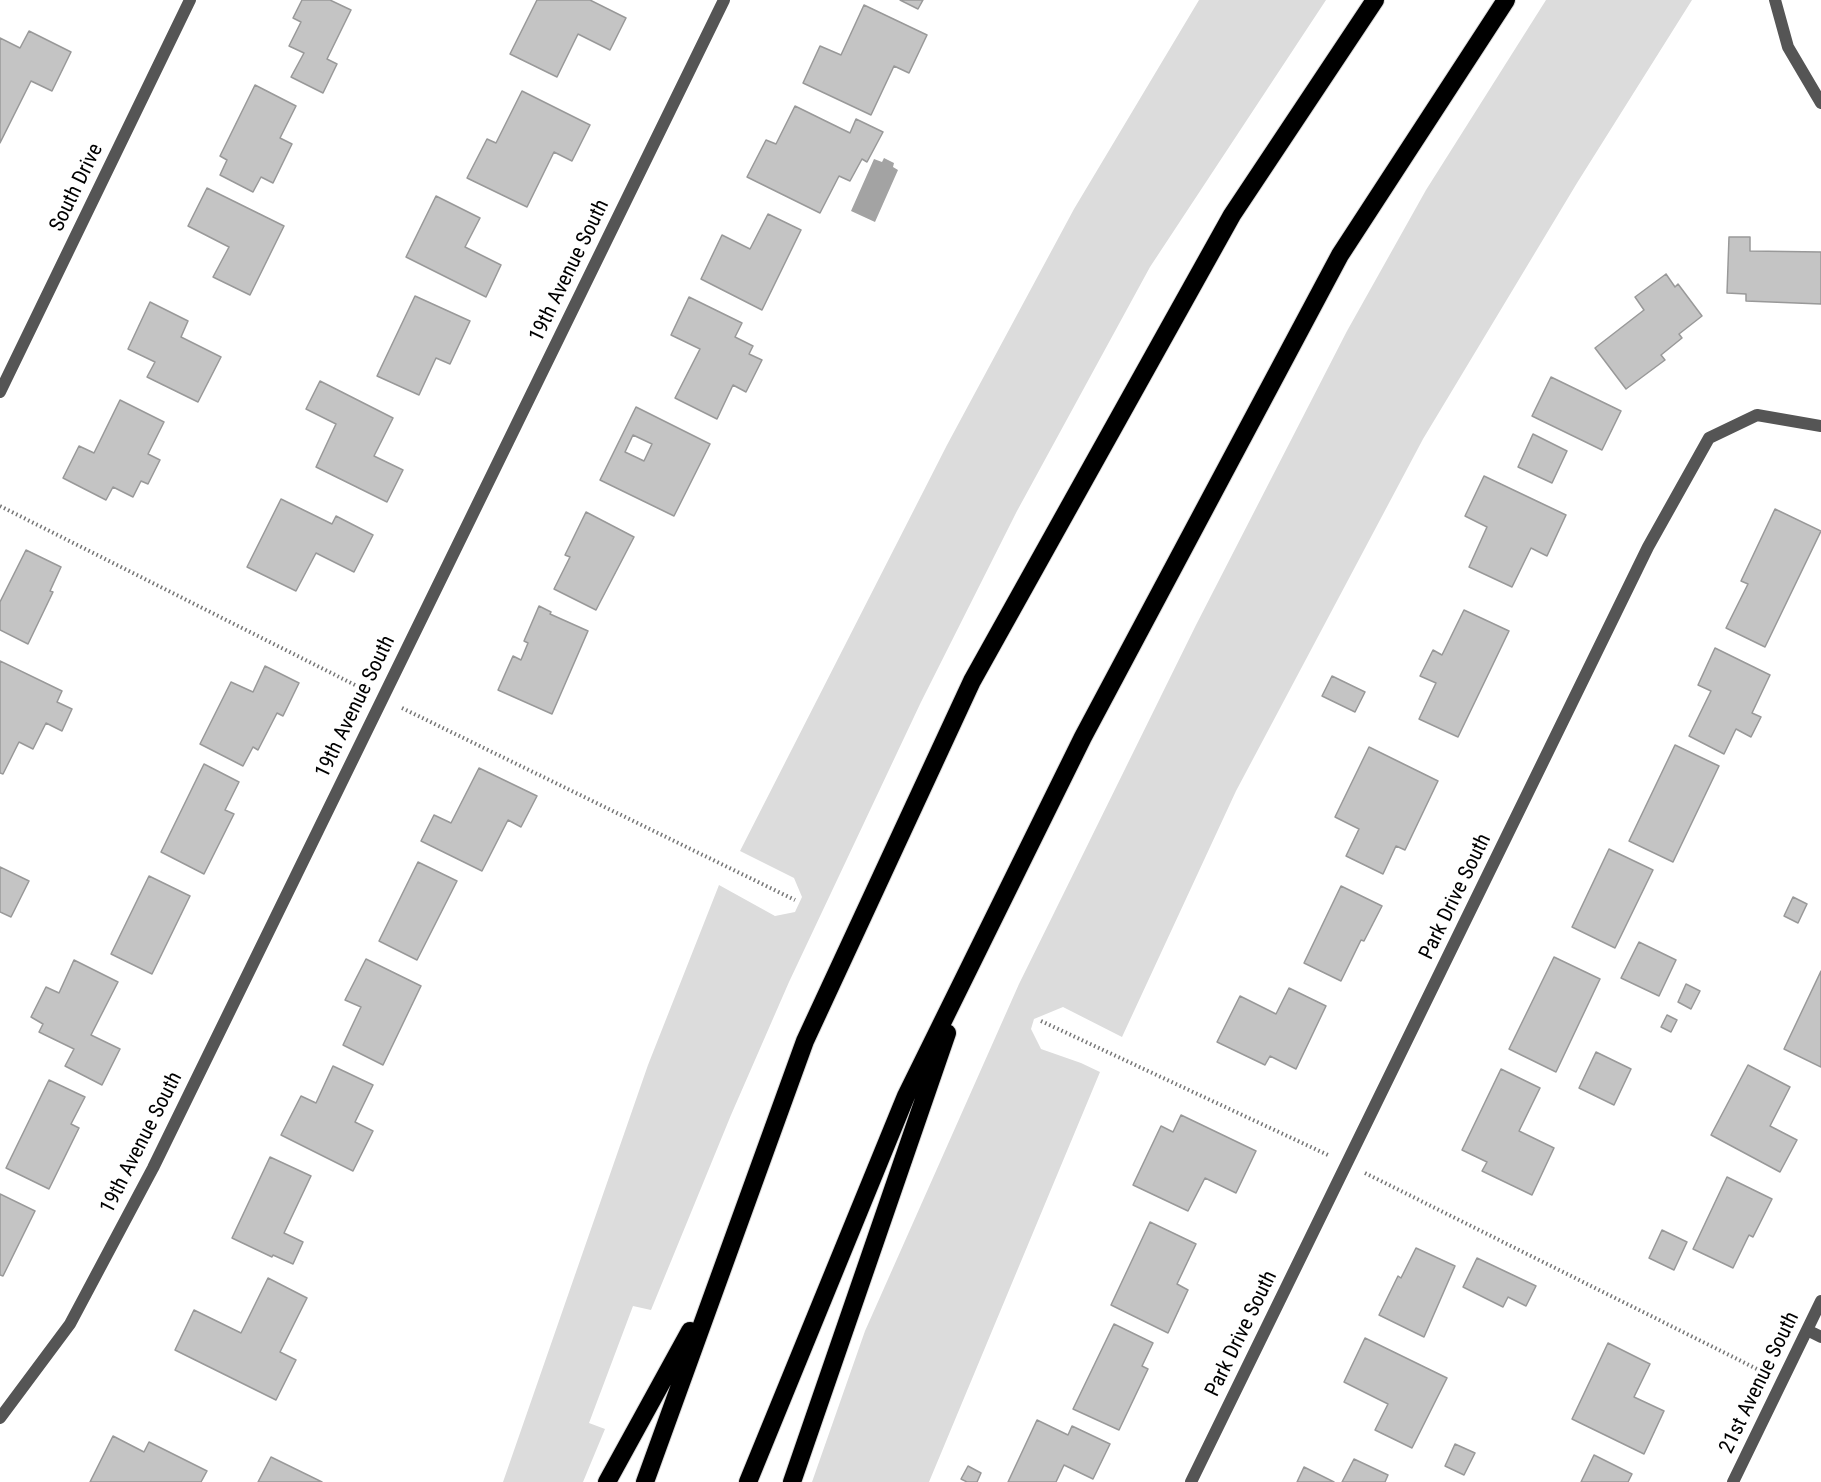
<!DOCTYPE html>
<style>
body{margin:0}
canvas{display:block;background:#fff}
</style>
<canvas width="1821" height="1482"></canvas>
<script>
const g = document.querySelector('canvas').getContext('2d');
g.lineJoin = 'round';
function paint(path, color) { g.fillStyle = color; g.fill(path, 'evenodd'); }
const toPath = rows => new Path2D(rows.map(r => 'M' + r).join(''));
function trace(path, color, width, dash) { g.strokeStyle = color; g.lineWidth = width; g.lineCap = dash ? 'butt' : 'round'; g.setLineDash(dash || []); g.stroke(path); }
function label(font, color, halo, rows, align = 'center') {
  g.font = font + ' "Roboto Condensed",sans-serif'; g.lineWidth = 6; g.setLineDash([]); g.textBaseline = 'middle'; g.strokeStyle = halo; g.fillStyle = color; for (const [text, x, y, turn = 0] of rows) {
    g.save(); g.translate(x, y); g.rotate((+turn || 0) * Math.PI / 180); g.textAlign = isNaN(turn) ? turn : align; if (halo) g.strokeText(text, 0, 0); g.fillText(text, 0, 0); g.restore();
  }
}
paint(toPath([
 [1199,0,1326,0,1150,267,1017,511,921,702,789,982,731,1115,651,1310,633,1306,589,1423,605,1429,583,1482,503,1482,648,1065,719,885,775,916,795,912,802,897,794,878,740,851,947,445,1074,209],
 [1546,0,1692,0,1577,183,1423,439,1236,791,1122,1037,1063,1007,1034,1019,1031,1029,1041,1049,1081,1063,1100,1072,929,1482,812,1482,865,1331,1019,984,1196,625,1347,331,1426,190]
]), '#dcdcdc');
paint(toPath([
 [884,158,894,163,893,167,898,170,875,222,851,211,874,159,882,162]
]), '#a3a3a3');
const building = toPath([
 [302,0,330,0,351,10,327,59,337,64,323,93,291,77,304,53,289,46,301,22,293,18,302,0],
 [537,0,590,0,626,18,610,50,578,34,557,77,510,54,537,0],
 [900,0,923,0,918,9,900,0],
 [864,5,927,35,909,73,894,66,871,115,803,83,820,46,841,55,864,5],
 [29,31,71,52,52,91,31,81,0,143,0,38,20,48,29,31],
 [255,85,296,106,280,138,292,144,273,183,261,177,253,192,220,175,227,160,220,156,255,85],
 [522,91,590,125,572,161,554,152,527,207,467,178,487,139,496,143,522,91],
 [795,106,850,133,856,119,883,132,867,162,862,159,850,181,839,176,820,213,747,177,766,140,776,144,795,106],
 [207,188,284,226,250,295,213,277,229,247,188,226,207,188],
 [436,196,480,218,465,247,501,265,486,297,406,257,436,196],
 [768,214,801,230,762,310,701,279,722,235,750,249,768,214],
 [1729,237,1750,237,1750,251,1821,252,1821,304,1746,301,1746,294,1727,293,1729,237],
 [1666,274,1675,287,1678,284,1702,316,1679,334,1682,338,1661,355,1665,360,1626,389,1595,348,1644,310,1635,297,1666,274],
 [415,296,470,321,450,364,436,358,419,395,377,376,415,296],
 [689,297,742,323,735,337,753,346,749,354,762,360,746,392,733,385,717,419,675,398,700,349,671,335,689,297],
 [150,302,188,321,181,337,221,357,198,402,147,377,155,362,128,349,150,302],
 [1551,377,1621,411,1602,450,1532,416,1551,377],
 [320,381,393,418,374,456,403,470,387,502,316,467,336,424,306,409,320,381],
 [120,400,164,422,148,454,160,460,148,484,141,481,133,497,113,487,106,500,63,478,79,446,94,453,120,400],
 [636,407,710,444,674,516,600,480,636,407],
 [633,435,652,444,644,461,625,452,633,435],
 [1533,434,1567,451,1552,483,1518,467,1533,434],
 [1484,476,1566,515,1547,556,1531,548,1512,587,1469,567,1487,527,1465,516,1484,476],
 [281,499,332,524,336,516,373,535,354,572,316,553,296,591,247,567,281,499],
 [1775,509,1821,531,1765,647,1726,628,1748,584,1741,581,1775,509],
 [586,512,634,537,596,610,554,589,570,557,565,555,586,512],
 [26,550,61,567,50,591,53,592,28,644,0,630,0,602,26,550],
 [539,606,551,612,550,614,588,631,552,714,498,690,513,656,521,660,528,643,524,641,539,606],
 [1464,610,1509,631,1458,737,1419,719,1436,683,1420,676,1433,650,1442,655,1464,610],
 [1715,648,1770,675,1752,713,1761,717,1751,737,1736,729,1724,754,1689,736,1711,691,1698,685,1715,648],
 [0,661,62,691,57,702,72,709,62,731,46,723,33,749,19,742,3,774,0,773,0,661],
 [265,666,299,683,283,716,277,713,258,750,253,747,243,766,200,744,231,682,253,692,265,666],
 [1332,676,1365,692,1355,712,1322,696,1332,676],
 [1675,745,1719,766,1673,862,1629,841,1675,745],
 [1369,747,1438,781,1405,850,1396,846,1383,874,1346,856,1359,829,1335,817,1369,747],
 [204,764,239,782,225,810,234,814,204,874,161,852,204,764],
 [479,768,537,796,521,827,508,820,482,871,421,841,434,815,451,823,479,768],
 [1609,849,1653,870,1615,948,1572,927,1609,849],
 [418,862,457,881,417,960,379,941,418,862],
 [0,867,29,881,11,917,0,912,0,867],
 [149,876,190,896,152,974,111,954,149,876],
 [1341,886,1382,906,1364,941,1361,940,1341,981,1304,963,1341,886],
 [1793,897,1807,904,1798,923,1784,916,1793,897],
 [1639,942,1676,960,1659,996,1621,978,1639,942],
 [1554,957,1600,979,1556,1072,1509,1049,1554,957],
 [366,959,421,986,383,1065,343,1045,361,1007,345,1000,366,959],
 [74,960,118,982,91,1035,120,1049,102,1085,65,1066,74,1049,39,1032,43,1024,31,1017,46,987,59,993,74,960],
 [1821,971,1821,1067,1784,1049,1821,971],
 [1686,984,1700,991,1691,1009,1678,1002,1686,984],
 [1289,988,1326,1006,1296,1069,1270,1056,1265,1065,1217,1042,1240,996,1276,1014,1289,988],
 [1667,1015,1677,1020,1671,1032,1661,1027,1667,1015],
 [1596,1052,1631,1069,1614,1105,1579,1088,1596,1052],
 [1748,1065,1790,1087,1770,1126,1797,1140,1780,1172,1711,1135,1748,1065],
 [333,1066,373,1085,355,1122,373,1131,353,1171,281,1135,301,1096,316,1103,333,1066],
 [1501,1069,1540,1088,1519,1131,1554,1148,1532,1195,1482,1171,1487,1162,1462,1150,1501,1069],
 [49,1080,85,1097,71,1124,79,1128,49,1189,6,1168,49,1080],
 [1181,1115,1256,1151,1236,1193,1205,1178,1188,1211,1133,1185,1161,1126,1173,1132,1181,1115],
 [270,1157,311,1176,284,1233,303,1242,293,1264,273,1255,272,1257,232,1238,270,1157],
 [1727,1177,1772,1199,1753,1237,1749,1235,1733,1268,1693,1249,1727,1177],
 [0,1194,35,1211,3,1276,0,1275,0,1194],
 [1150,1222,1196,1244,1177,1284,1188,1290,1168,1333,1111,1305,1150,1222],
 [1662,1230,1687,1242,1674,1270,1649,1258,1662,1230],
 [1416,1248,1455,1266,1424,1337,1379,1315,1398,1276,1401,1278,1416,1248],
 [1477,1258,1536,1286,1526,1306,1508,1297,1503,1307,1463,1287,1477,1258],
 [268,1278,307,1298,280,1352,296,1360,276,1400,175,1350,194,1310,241,1333,268,1278],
 [1114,1324,1153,1343,1142,1366,1148,1369,1119,1430,1073,1409,1114,1324],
 [1365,1338,1447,1378,1412,1448,1375,1430,1388,1404,1344,1382,1365,1338],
 [1608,1343,1650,1364,1634,1397,1664,1411,1644,1454,1572,1419,1608,1343],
 [1037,1420,1068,1435,1072,1426,1110,1444,1093,1479,1064,1465,1056,1482,1008,1482,1037,1420],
 [113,1436,144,1452,149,1442,207,1471,201,1482,90,1482,113,1436],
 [1455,1444,1475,1453,1464,1475,1445,1466,1455,1444],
 [1594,1455,1632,1474,1628,1482,1581,1482,1594,1455],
 [271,1457,322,1482,258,1482,271,1457],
 [1354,1459,1388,1475,1385,1482,1342,1482,1354,1459],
 [968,1466,981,1473,977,1482,967,1482,961,1479,968,1466],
 [1304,1467,1334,1482,1297,1482,1304,1467]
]);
paint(building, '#c4c4c4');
trace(building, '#999', 1.5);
const highway = toPath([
 [607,1482,690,1331],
 [645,1482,805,1041,972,681,1232,215,1375,0],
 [748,1482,906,1096,1083,737,1340,255,1506,0],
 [792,1482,947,1033]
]);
trace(highway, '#dbdbdb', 20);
trace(toPath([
 [0,506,363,689],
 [402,708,795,900],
 [1041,1021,1328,1155],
 [1365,1173,1759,1370]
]), '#777', 4, [1.5, 3]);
trace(toPath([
 [1775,0,1788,47,1821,103]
]), '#555', 12);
trace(toPath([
 [0,392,190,0],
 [1807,1330,1821,1337],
 [0,1418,70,1324,153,1168,724,0],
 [1191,1482,1648,547,1709,438,1757,415,1821,426],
 [1733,1482,1821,1301]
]), '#555', 12);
trace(highway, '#000', 18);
label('21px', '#000', '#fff', [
 ["South Drive",77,188,-64],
 ["19th Avenue South",570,271,-64],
 ["19th Avenue South",356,707,-64],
 ["Park Drive South",1456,897,-64],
 ["19th Avenue South",142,1143,-63],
 ["Park Drive South",1242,1334,-64],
 ["21st Avenue South",1760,1383,-64]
]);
</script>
